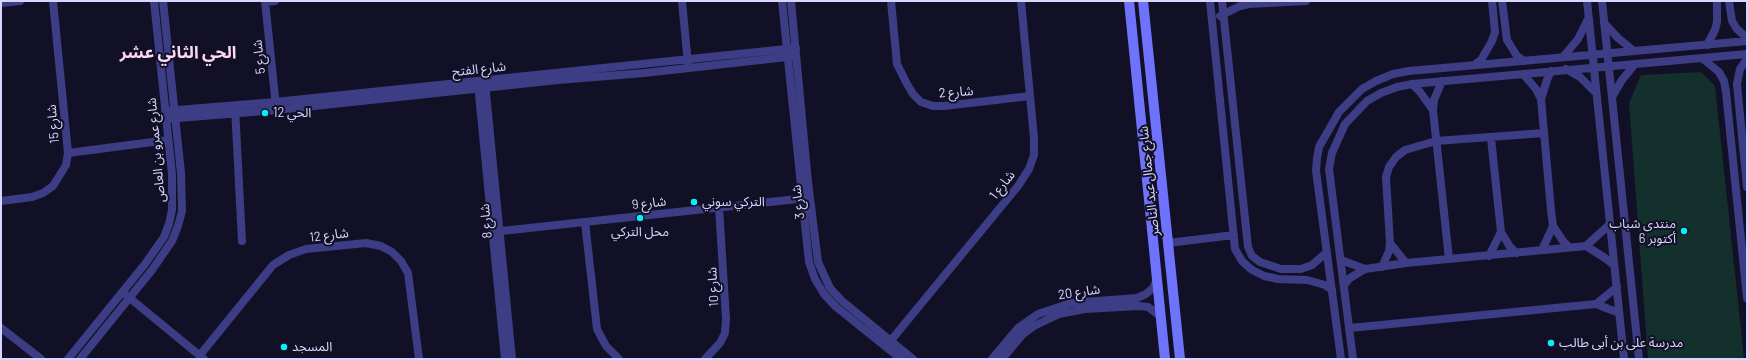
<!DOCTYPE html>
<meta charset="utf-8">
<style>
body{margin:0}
#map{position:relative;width:1748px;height:360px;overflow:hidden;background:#121026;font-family:Barlow,sans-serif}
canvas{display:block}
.frame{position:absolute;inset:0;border:2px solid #d8d6fe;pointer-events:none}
</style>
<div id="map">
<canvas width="1748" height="360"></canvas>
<div class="frame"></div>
</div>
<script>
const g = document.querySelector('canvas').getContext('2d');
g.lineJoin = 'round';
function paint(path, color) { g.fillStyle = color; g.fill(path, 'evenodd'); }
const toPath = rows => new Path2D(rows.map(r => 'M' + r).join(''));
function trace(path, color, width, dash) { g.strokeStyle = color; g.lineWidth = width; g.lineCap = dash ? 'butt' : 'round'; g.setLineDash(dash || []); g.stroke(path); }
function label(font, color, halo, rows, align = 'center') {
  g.font = font + ' Barlow,"Noto Sans Arabic",sans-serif'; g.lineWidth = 4; g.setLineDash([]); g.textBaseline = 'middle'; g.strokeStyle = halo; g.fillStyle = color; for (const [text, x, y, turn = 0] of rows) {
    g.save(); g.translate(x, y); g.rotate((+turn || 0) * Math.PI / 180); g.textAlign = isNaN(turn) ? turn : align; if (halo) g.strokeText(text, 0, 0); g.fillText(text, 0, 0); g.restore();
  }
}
paint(toPath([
 [1701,72,1715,86,1744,359,1648,359,1629,103,1641,75]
]), '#13302d');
trace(toPath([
 [265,1,276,107],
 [682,1,688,64],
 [782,1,806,234,809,262,815,279,824,294,835,306,901,359],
 [791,1,808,182,818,262,830,288,841,300,913,359],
 [891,1,897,64,907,84,913,94,921,102,933,106,944,106,1030,96],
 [1210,1,1235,249,1242,261,1252,270,1264,276,1278,279,1307,280,1325,285,1332,290],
 [1222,1,1248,247,1252,256,1260,262,1281,269,1301,269,1312,265,1327,252],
 [1502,1,1507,40,1517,56,1524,61],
 [1587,1,1624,359],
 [1602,1,1639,359],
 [1729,1,1732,21,1737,29,1747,38],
 [265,2,275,1],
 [1,3,20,1],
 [1220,16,1240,6,1249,4,1306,1],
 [1604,23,1618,38,1634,51],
 [1707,45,1715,30,1717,22,1717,1],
 [1563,57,1578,39,1588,19],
 [1703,59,1719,72,1724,81,1726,92,1747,298],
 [1747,59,1740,69,1737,84,1747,187],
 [1474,65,1481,60,1492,41,1495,32,1492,1],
 [1566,69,1580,77,1595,92],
 [1551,71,1547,80,1541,99,1551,210,1553,226,1563,241,1569,247],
 [1523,74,1536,89,1541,99],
 [1442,81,1434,100,1433,110,1449,259],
 [485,83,512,359],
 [478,84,505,359],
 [1412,84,1420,92,1433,110],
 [1612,97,1622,80,1635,64],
 [235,108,242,241],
 [165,111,275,102,796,48],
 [166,119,277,110,558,80,644,73,796,56],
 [1491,138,1501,232,1510,247,1517,253],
 [68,153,168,140],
 [1,201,32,197,43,193,53,186,66,165,68,153,53,1],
 [585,222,597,329,606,346,619,359],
 [492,232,807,198],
 [1168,243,1234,235],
 [1390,243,1406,263],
 [1586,246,1610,224],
 [1542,250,1553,226],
 [1489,256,1501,232],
 [1341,260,1365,269],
 [1382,267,1389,251,1390,243,1386,177,1389,167,1396,157,1405,150,1436,141,1544,133],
 [1344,285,1350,278,1365,269,1406,263,1586,246,1605,258,1614,265],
 [126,295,204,359],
 [1596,304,1617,287],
 [1,328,41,359],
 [1350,328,1596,304,1619,313],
 [888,344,1018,186,1029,169,1034,155,1034,138,1021,1],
 [200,355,273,265,289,255,306,249,366,243,381,246,392,252,401,261,408,273,419,359],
 [68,359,145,264,164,237,169,224,172,210,172,174,154,1],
 [80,359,152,270,172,241,178,226,182,211,181,173,163,1],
 [705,359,720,343,725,333,726,319,719,207],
 [992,359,1018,328,1038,314,1071,303,1137,298,1146,294,1153,288,1157,279],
 [1002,359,1023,334,1034,326,1059,314,1085,309,1139,306,1148,307,1160,316],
 [1341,359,1316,171,1317,158,1319,147,1339,112,1362,89,1376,81,1393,74,1409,71,1747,41],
 [1353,359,1329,169,1332,153,1345,124,1367,101,1381,93,1397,87,1412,84,1747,54]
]), '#3c3d84', 8);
trace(toPath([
 [1129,1,1165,359],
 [1143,1,1180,359]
]), '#6f73fc', 10);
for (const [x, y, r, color] of [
 [265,113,4,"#06f0fa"],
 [694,202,4,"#06f0fa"],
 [640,218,4,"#06f0fa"],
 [1684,231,4,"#06f0fa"],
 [1551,343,4,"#06f0fa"],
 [284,347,4,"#06f0fa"]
]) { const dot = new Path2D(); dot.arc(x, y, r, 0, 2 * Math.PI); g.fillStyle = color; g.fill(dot); trace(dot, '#121026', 1.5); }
label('13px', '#d8d6fe', '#121026', [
 ["شارع 5",259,57,-96],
 ["شارع الفتح",479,69,-6],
 ["شارع 2",956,92,-4],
 ["شارع 15",53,124,-95],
 ["شارع عمرو بن العاص",156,150,-95],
 ["شارع جمال عبد الناصر",1149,181,-96],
 ["شارع 1",1002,185,-52],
 ["شارع 3",798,202,-97],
 ["شارع 9",649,203,-6],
 ["شارع 8",486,221,-95],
 ["شارع 12",329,235,-7],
 ["شارع 10",713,287,-93],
 ["شارع 20",1079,292,-8]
]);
label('13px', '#d8d6fe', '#121026', [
 ["الحي 12",273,113],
 ["التركي سوني",702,202],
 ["منتدى شباب",1676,224,"right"],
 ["6 أكتوبر",1676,239,"right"],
 ["محل التركي",640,232,"center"],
 ["مدرسة على بن أبى طالب",1559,343],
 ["المسجد",292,347]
], 'left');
label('bold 17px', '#fed7f2', '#121026', [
 ["الحي الثاني عشر",178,52]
]);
</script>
